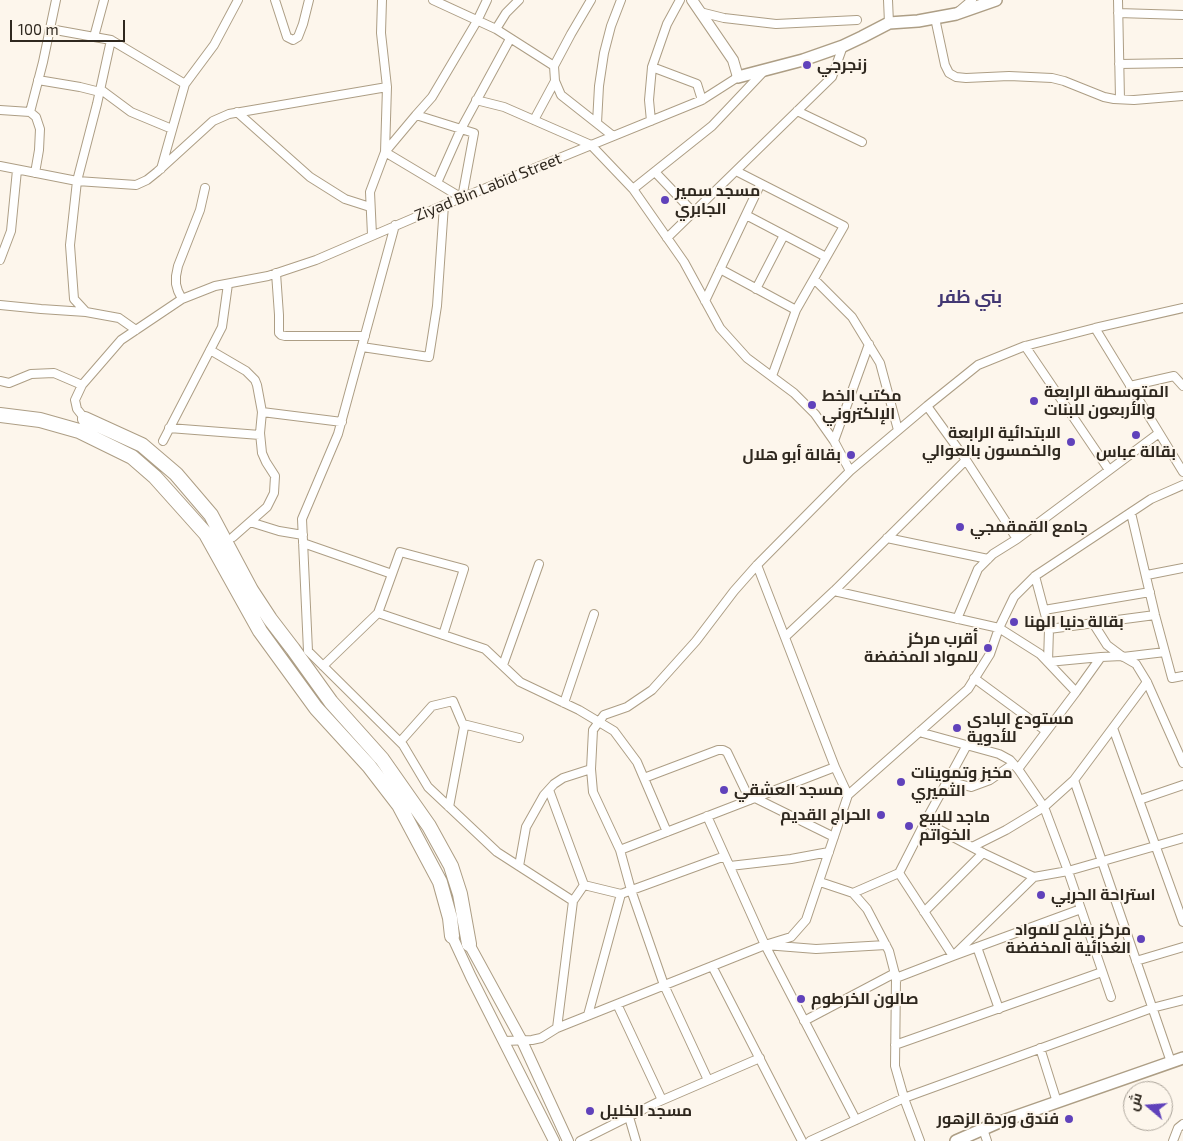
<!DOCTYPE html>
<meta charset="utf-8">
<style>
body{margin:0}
#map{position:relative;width:1183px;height:1141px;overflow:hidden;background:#fdf6ec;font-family:"Exo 2",Cairo,sans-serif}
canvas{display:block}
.north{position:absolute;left:1123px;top:1081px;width:50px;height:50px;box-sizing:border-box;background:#fdf6ec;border:1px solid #aba49a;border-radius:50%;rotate:288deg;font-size:14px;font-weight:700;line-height:20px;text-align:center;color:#2f281f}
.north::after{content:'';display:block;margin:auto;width:18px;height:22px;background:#6042bb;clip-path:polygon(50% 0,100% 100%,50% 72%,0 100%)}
.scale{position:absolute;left:10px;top:20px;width:115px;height:22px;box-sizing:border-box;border:2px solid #2f281f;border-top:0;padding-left:6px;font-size:15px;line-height:18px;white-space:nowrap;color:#2f281f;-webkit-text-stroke:4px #fdf6ec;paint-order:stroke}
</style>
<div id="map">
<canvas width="1183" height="1141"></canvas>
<div class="north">ش</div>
<div class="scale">100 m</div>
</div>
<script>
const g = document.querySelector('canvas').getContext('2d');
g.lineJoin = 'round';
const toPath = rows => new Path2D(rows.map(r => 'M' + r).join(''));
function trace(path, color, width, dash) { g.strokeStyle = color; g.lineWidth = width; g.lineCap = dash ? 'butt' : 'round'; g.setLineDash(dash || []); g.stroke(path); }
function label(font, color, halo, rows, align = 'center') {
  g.font = font + ' "Exo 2",Cairo,sans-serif'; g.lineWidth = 4; g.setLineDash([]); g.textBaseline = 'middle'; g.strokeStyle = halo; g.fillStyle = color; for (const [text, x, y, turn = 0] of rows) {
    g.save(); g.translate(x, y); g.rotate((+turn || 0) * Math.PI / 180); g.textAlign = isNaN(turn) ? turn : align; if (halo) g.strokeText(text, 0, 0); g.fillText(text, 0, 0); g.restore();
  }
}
const minor = toPath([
 [275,0,287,37,293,40,298,37,303,24,309,0],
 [433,0,496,29,554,66],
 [591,0,571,34,554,66,555,81,561,95,613,136],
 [888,0,889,23],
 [1118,0,1120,99],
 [959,11,972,0],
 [700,12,724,18,776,24,857,20],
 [1118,13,1183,15],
 [935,18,945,65,949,73,956,77,966,78,1009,76,1052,78,1064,81,1104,97,1114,99,1134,100,1183,96],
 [50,29,111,40,185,84],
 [496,29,506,13,519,0],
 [94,37,104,0],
 [111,40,97,104,77,181,70,245,74,299,86,312,119,318,136,330],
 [1119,64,1183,63],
 [652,67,697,84,702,100],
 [38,80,80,87,100,92],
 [100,89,131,112,172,129],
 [476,100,504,107,591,145,633,189,684,262,720,328,747,358,794,393,815,414,834,441,850,471],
 [0,110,30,112,36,117,40,129,39,150,35,173],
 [797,111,862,142],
 [30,112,43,62,56,0],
 [237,112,310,177,345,199,370,207],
 [416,115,474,133,462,198,385,152,416,115,432,97,477,21,487,0],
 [534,120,555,81],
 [651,121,649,100,652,67,667,24,680,0],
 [597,123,599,86,604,53,611,26,621,0],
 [0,166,77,181,136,185,147,180,157,172,213,121,229,114,387,87],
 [161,169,185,84,214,45,238,0],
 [736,171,844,226,796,310,772,376],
 [655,172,694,213],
 [437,183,461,129,510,39],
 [633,189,712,126,765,70],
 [746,215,826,257],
 [395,225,338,434,302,519,308,651,403,745,428,787,497,852,573,901],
 [372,235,370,192,385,152,387,87,381,33,382,0],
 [667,238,832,77,843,46],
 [0,260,11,231,17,170],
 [720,269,796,310],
 [276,273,279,315,279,333,281,335,285,336,365,336],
 [814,279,852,317,880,363,898,430],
 [756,289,784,235],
 [182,299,178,291,176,284,176,276,178,266,200,210,205,188],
 [705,301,760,185],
 [0,305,41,309,86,312],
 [1095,328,1183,472],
 [1025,346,1109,470],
 [362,347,429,357,437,306,444,205],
 [210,350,246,371,255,380,257,385,262,412,260,433,262,453,266,462,275,476,274,493,267,507,233,537],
 [0,381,9,383,31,374,54,373,82,385,121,340,182,299,215,286,268,276,316,260,444,205,702,100,738,77],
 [82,385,75,400,77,409,85,419],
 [1130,386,1174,376,1183,386],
 [927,406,966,460,1017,539],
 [262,412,342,422],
 [169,428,260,435],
 [163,441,222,327,228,284],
 [834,441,869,344],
 [1131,513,1155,615,1172,678,1183,676],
 [250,522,279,531,303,535],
 [887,538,988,559],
 [303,543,392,574],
 [757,565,835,767,848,795,806,920,791,937,765,945],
 [1147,575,1183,568],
 [1035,576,1049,629,1048,662,1101,657],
 [834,591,999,628,1040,654,1076,692],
 [1044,610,1150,592],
 [378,613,485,649,520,682,579,710,614,731,637,762,667,832],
 [957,619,978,569,993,554,1017,539,1159,433],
 [1093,623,1107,645,1123,657,1165,652],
 [1049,629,1155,615],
 [785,637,834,591,966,460],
 [503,665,539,564],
 [323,666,378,613,400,552,464,569,443,635],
 [974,678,1046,731],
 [564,703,594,614],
 [463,724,519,738],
 [1113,728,1183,922],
 [919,732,999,754,1010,760,1018,769,1044,807,1068,871,1111,997],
 [400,742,432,706,453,701,464,727,449,807],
 [591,769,593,730,604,715,627,707,652,690,696,641,734,591,757,565,850,471,927,406,978,365,1025,346,1095,328,1183,308],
 [1018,769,1076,692,1101,657,1122,656,1136,664,1147,682,1183,763],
 [644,778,718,750,723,750,727,752,750,800],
 [1074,780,1171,1062],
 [948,781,971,787,990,780,1013,764],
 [549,790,584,885,621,894,725,856],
 [848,795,968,689,990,654,999,628,1014,597,1035,576,1151,499,1183,485],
 [755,798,834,837],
 [1139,800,1183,785],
 [707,816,765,945,856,1120],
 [925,822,983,853,1034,877],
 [972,847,1006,830,1044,807,1074,780,1147,682],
 [620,850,835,767],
 [519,866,526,827,544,795,554,784,563,778,591,769,593,792,620,850,631,890,664,985,708,1080],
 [730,866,791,859,829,852],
 [899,873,953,956,1081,909],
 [820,882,853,893,867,909,889,951,896,978,895,1066,905,1101,920,1141],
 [853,893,899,873,925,822,967,745],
 [924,912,983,853],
 [977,947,999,1009],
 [1136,961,1183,947],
 [712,966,802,1141],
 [896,978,953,956,1034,877,1068,871,1183,838],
 [617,1004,662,1100],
 [588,1015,621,894],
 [804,1021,895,973],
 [557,1028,573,901,584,885],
 [504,1041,532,1040,541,1038,557,1028,765,945,816,949,886,945],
 [895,1045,1102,972],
 [1040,1048,1057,1102],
 [629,1117,636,1141],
 [983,1129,987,1141],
 [580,1141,658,1102,760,1058],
 [810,1141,904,1098,1152,1008,1183,1000],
 [1173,1141,1178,1128,1183,1124]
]);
const tertiary = toPath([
 [692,0,733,60,738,77],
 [452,936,471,977,554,1141],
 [469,944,522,1041,568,1141]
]);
const secondary = toPath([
 [738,77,803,60,843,46,862,37,889,23,918,21,956,14,996,0],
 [956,1141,997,1123,1183,1058]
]);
const trunk = toPath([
 [0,415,40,420,79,431,132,457,155,477,206,534,260,631,316,708,369,766,399,805,440,882,450,918,452,936],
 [85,419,142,445,176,474,211,515,251,590,270,619,293,649,331,702,382,759,429,826,451,866,460,894,469,944]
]);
trace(minor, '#ad9e85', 10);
trace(tertiary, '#ad9e85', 12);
trace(secondary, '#ad9e85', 14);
trace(trunk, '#ad9e85', 16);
trace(minor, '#fff', 8);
trace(tertiary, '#fff', 10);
trace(secondary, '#fff', 11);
trace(trunk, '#fff', 14);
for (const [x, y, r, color] of [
 [807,65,5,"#6042bb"],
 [665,200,5,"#6042bb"],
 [1034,401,5,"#6042bb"],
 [812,405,5,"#6042bb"],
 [1136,435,5,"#6042bb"],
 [1071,442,5,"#6042bb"],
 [851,455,5,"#6042bb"],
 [960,527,5,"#6042bb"],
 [1014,622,5,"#6042bb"],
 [988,648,5,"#6042bb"],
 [957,728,5,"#6042bb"],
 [901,782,5,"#6042bb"],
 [724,790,5,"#6042bb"],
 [881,815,5,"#6042bb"],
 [909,826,5,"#6042bb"],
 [1041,895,5,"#6042bb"],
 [1141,939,5,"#6042bb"],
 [801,999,5,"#6042bb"],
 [590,1111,5,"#6042bb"],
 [1069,1119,5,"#6042bb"]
]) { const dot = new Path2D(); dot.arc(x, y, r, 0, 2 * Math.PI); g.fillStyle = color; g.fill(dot); trace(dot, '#fdf6ec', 2); }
label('bold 16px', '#2f281f', '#fdf6ec', [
 ["زنجرجي",817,65],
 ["مسجد سمير",675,191],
 ["الجابري",675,209],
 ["المتوسطة الرابعة",1044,392],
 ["والأربعون للبنات",1044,410],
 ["مكتب الخط",822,396],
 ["الإلكتروني",822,414],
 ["الابتدائية الرابعة",1061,433,"right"],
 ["والخمسون بالعوالي",1061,451,"right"],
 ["بقالة عباس",1136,452,"center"],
 ["بقالة أبو هلال",841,455,"right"],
 ["جامع القمقمجي",970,527],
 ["بقالة دنيا الهنا",1024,622],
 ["أقرب مركز",978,639,"right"],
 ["للمواد المخفضة",978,657,"right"],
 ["مستودع البادى",967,719],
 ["للأدوية",967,737],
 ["مخبز وتموينات",911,773],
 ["الثميري",911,791],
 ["مسجد العشقي",734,790],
 ["الحراج القديم",871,815,"right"],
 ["ماجد للبيع",919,817],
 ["الخواتم",919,835],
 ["استراحة الحربي",1051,895],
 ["مركز بفلح للمواد",1131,930,"right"],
 ["الغذائية المخفضة",1131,948,"right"],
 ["صالون الخرطوم",811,999],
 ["مسجد الخليل",600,1111],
 ["فندق وردة الزهور",1059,1119,"right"]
], 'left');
label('16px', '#2f281f', '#fdf6ec', [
 ["Ziyad Bin Labid Street",488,187,-22]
]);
label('bold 18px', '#423773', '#fdf6ec', [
 ["بني ظفر",970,297]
]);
</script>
